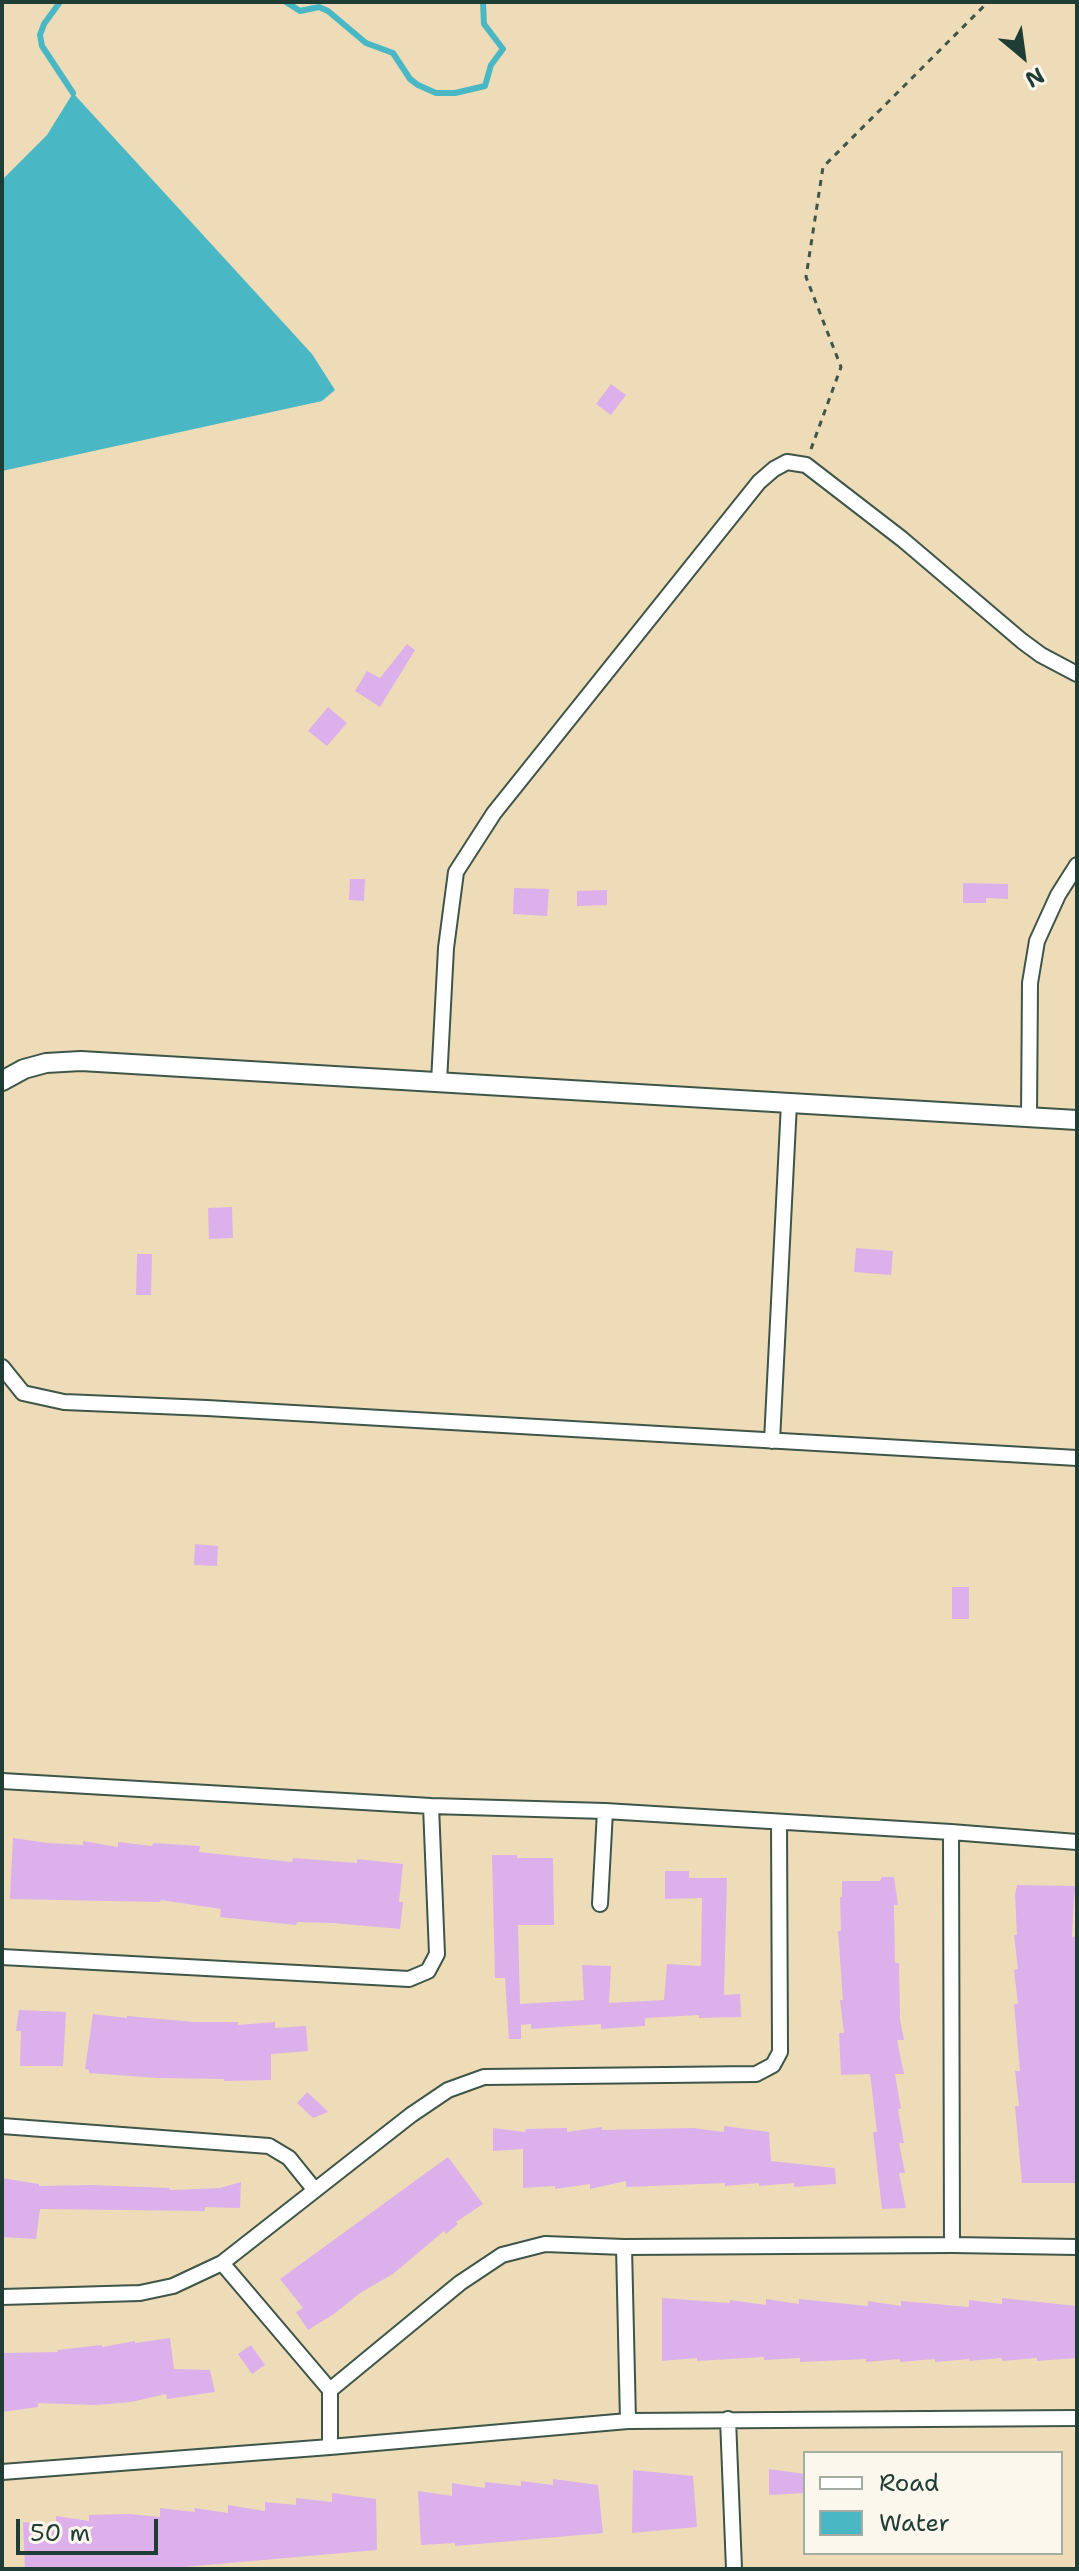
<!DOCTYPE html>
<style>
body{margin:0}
#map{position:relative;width:1079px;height:2571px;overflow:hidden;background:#eedcb9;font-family:"Shantell Sans",sans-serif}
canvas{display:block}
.frame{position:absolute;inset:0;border:4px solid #1f3d34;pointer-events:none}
.legend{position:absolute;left:803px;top:2451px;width:260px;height:104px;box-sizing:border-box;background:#fbf7ec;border:2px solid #a3ada2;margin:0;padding:10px 14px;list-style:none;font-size:24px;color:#1f3d34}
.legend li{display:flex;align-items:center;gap:16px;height:40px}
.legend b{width:40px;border:2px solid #a3ada2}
.north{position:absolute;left:983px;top:16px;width:80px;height:80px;-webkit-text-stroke:6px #fbf7ec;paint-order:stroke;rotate:151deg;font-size:22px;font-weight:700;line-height:32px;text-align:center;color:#1f3d34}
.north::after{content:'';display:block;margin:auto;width:28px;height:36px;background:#1f3d34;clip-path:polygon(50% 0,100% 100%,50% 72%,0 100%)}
.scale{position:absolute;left:16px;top:2519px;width:142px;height:36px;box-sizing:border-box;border:4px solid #1f3d34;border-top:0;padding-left:10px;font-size:24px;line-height:28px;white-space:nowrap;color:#1f3d34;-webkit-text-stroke:6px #fbf7ec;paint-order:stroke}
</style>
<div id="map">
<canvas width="1079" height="2571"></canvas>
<div class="frame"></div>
<ul class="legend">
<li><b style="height:10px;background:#fff"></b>Road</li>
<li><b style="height:22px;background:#4ab8c4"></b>Water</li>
</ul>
<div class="north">N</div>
<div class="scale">50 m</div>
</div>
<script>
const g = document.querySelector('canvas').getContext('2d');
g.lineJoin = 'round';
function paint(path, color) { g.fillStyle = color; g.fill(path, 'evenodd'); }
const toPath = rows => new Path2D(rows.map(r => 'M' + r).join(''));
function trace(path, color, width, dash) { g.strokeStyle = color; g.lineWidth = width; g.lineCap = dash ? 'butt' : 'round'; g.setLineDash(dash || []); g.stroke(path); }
paint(toPath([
 [73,93,312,354,335,390,322,401,2,471,2,180,47,135]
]), '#4ab8c4');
trace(toPath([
 [60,2,44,24,40,35,42,46,73,93],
 [286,2,300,11,319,7,328,11,366,43,393,53,410,79,418,85,436,93,455,93,485,86,491,65,503,49,484,24,483,2]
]), '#4ab8c4', 6);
paint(toPath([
 [611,384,626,395,611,415,596,404],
 [407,644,415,650,380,707,355,691,367,671,380,678],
 [328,707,347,723,327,746,308,731],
 [350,879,365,879,364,901,349,900],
 [963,883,1008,884,1008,899,986,898,986,903,963,903],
 [514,888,549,889,547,916,513,914],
 [607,890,607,905,577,906,577,891],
 [232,1207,233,1238,209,1239,208,1208],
 [856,1248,893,1251,891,1275,854,1272],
 [137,1254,152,1254,151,1295,136,1295],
 [195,1544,218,1546,217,1566,194,1565],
 [952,1587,969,1587,969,1619,952,1619],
 [13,1838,48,1843,83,1845,83,1841,118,1847,118,1842,152,1846,153,1843,200,1846,199,1852,292,1862,293,1858,357,1863,357,1859,403,1864,399,1902,403,1902,400,1929,333,1923,297,1922,296,1925,220,1917,221,1909,161,1900,160,1902,10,1899],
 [492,1855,517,1855,517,1858,553,1858,554,1925,518,1925,520,2004,584,2000,582,1965,611,1966,609,2003,664,2000,667,1964,701,1966,702,1898,665,1899,665,1871,689,1871,689,1878,727,1878,724,1995,740,1994,741,2017,699,2018,699,2015,645,2018,645,2026,601,2029,601,2024,531,2029,531,2024,521,2025,521,2039,509,2039,505,1978,495,1978],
 [882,1877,894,1877,898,1905,894,1905,895,1963,899,1963,900,2019,904,2040,897,2040,904,2074,895,2074,901,2109,898,2109,904,2143,899,2143,905,2173,899,2173,906,2208,882,2209,873,2132,877,2132,870,2074,841,2075,839,2033,844,2033,840,2000,843,2000,838,1931,841,1931,840,1897,842,1897,842,1881,880,1881],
 [1017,1885,1077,1886,1074,1897,1072,1937,1077,1936,1077,2183,1022,2183,1015,2106,1019,2106,1015,2071,1020,2071,1014,2004,1018,2004,1014,1970,1018,1969,1014,1935,1017,1935,1015,1895],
 [19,2010,66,2012,63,2066,20,2066,21,2031,16,2031],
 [93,2014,127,2018,127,2016,195,2022,238,2022,238,2025,275,2022,275,2028,306,2026,308,2051,271,2054,271,2080,224,2081,224,2079,158,2078,89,2073,89,2070,85,2069],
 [307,2092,319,2103,328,2112,313,2118,297,2103],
 [724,2126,769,2132,771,2161,835,2168,836,2184,794,2187,794,2183,759,2186,759,2183,725,2186,725,2183,626,2187,626,2181,590,2189,590,2184,555,2189,555,2186,523,2188,523,2149,493,2151,493,2128,525,2132,526,2129,567,2128,567,2132,602,2127,602,2130,693,2128,724,2132],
 [448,2157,483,2204,456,2222,458,2224,446,2234,444,2231,393,2274,360,2293,334,2314,308,2330,296,2312,303,2308,280,2279],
 [2,2178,39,2184,39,2186,90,2185,170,2188,170,2190,220,2188,241,2182,240,2208,205,2207,205,2211,40,2209,36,2239,2,2237],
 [662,2298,730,2303,730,2300,766,2305,766,2299,799,2304,799,2299,868,2306,868,2301,901,2306,901,2301,969,2307,969,2300,1002,2304,1002,2298,1077,2306,1077,2358,1037,2361,1037,2358,1002,2361,1002,2358,969,2361,969,2359,935,2362,935,2359,900,2362,900,2359,866,2362,866,2359,800,2362,800,2358,764,2360,764,2357,697,2361,697,2358,662,2361],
 [170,2338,174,2369,210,2370,215,2392,167,2399,166,2394,131,2402,95,2405,38,2403,38,2407,2,2412,2,2353,58,2352,57,2350,102,2345,102,2347,135,2341,135,2343],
 [251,2345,265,2365,252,2374,238,2354],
 [769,2469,805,2474,805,2493,769,2495],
 [633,2470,693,2476,697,2527,632,2533],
 [553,2479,598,2485,603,2533,455,2546,455,2543,421,2545,418,2491,452,2496,452,2483,485,2488,485,2482,521,2486,521,2481,553,2485],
 [332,2493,376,2499,377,2550,161,2569,25,2569,23,2522,56,2526,56,2516,89,2521,89,2515,129,2514,160,2517,160,2508,195,2512,194,2508,228,2513,228,2505,265,2511,265,2502,296,2505,296,2498,332,2502]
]), '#dcb0eb');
const minor = toPath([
 [439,1082,446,948,456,872,494,813,759,482,774,469,787,462,806,465,902,539,1022,641,1041,655,1077,674],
 [1029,1117,1030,983,1037,941,1058,895,1077,865],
 [2,1367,23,1393,64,1402,207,1408,1077,1458],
 [772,1441,789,1103],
 [2,1781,431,1806,605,1811,951,1832,1077,1842],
 [951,1832,952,2245],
 [600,1904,605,1811],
 [2,1957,409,1979,428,1971,437,1954,431,1806],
 [2,2126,269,2146,289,2158,314,2189],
 [624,2247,628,2421],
 [222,2263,330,2390],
 [2,2297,140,2293,173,2286,222,2263,411,2115,448,2090,484,2077,756,2074,773,2065,780,2052,779,1822],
 [728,2419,734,2569],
 [330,2447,330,2390,460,2283,502,2255,545,2244,624,2247,952,2245,1077,2247],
 [2,2472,330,2447,628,2421,1077,2418]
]);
const tertiary = toPath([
 [2,1081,24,1069,46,1063,81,1061,1077,1120]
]);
trace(minor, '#3e5548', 18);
trace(tertiary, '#3e5548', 22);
trace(toPath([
 [811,449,841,367,806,277,823,167,988,2]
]), '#3e5548', 3, [6, 6]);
trace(minor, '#fff', 14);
trace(tertiary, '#fff', 18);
</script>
